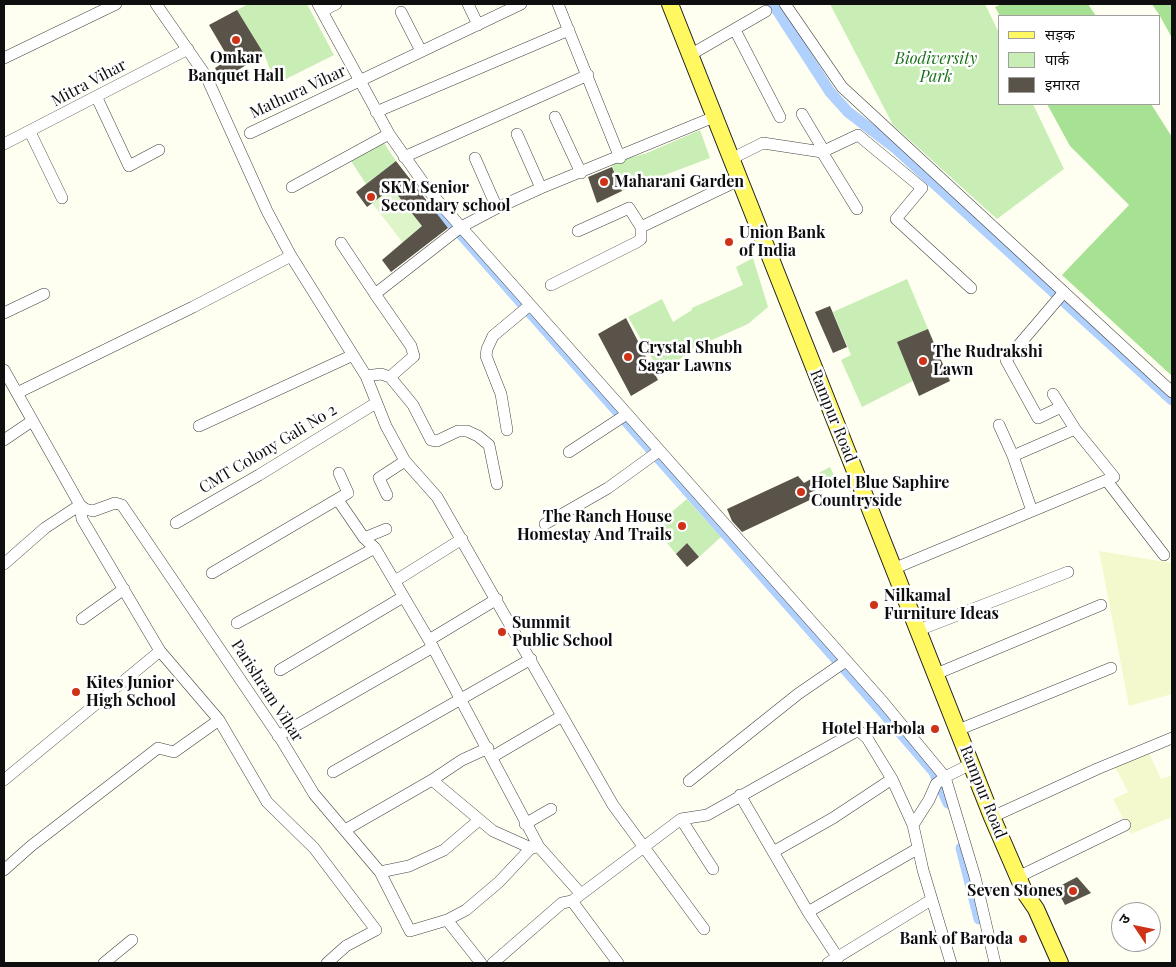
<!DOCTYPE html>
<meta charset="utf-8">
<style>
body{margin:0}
#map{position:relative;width:1176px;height:967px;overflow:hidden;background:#fffff1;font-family:"Playfair Display","Noto Sans Devanagari",serif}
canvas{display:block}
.frame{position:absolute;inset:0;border:5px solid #0f0f0f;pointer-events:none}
.legend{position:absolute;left:998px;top:15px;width:162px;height:90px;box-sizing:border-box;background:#fff;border:1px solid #9f9f9f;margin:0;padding:6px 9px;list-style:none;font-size:15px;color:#0f0f0f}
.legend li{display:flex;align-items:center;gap:10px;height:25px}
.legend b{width:25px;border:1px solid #9f9f9f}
.north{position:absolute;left:1111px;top:902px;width:50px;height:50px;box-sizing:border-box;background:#fff;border:1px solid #9f9f9f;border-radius:50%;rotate:304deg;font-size:14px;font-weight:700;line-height:20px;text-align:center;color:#0f0f0f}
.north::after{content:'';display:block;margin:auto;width:18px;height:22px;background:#cf3317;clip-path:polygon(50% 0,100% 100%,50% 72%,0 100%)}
</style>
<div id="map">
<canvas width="1176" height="967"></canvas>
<div class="frame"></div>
<ul class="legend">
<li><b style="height:6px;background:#fff861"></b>सड़क</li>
<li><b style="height:14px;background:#c8eeb6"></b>पार्क</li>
<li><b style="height:14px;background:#59534a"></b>इमारत</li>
</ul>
<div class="north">उ</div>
</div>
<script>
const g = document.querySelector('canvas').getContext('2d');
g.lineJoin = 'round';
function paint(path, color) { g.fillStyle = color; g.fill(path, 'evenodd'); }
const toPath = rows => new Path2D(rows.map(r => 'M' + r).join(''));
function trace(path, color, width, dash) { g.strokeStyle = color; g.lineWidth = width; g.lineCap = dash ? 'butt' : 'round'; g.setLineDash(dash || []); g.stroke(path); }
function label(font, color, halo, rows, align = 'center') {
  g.font = font + ' "Playfair Display",serif'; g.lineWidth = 5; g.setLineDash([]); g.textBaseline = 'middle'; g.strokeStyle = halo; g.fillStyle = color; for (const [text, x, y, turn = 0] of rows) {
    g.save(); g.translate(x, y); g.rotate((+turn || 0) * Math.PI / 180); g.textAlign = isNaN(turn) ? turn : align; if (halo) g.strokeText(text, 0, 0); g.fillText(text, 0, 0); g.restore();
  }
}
paint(toPath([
 [1099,551,1172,563,1172,694,1129,706],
 [1148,751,1161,779,1172,775,1172,817,1131,834,1113,799,1128,792,1115,767]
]), '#f4f9cd');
paint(toPath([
 [248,4,307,4,334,55,276,84,264,54,237,10],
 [830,4,985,4,1000,35,1000,104,1033,104,1064,169,997,219,893,125],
 [700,130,710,158,622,191,611,163,647,153],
 [384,143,396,161,366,184,351,161],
 [753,258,768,307,748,324,694,348,661,374,628,317,662,299,673,322,692,310,692,308,743,285,736,267],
 [907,279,928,329,913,381,862,407,841,360,851,355,833,312],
 [830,467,838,483,820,492,813,476],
 [687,499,721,537,699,557,687,543,676,554,654,527]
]), '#c8eeb6');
paint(toPath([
 [1002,4,1088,4,1096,16,1000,16,995,7],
 [1152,4,1172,4,1172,38,1160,16],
 [1047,104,1151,104,1172,137,1172,376,1062,275,1129,205,1070,146]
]), '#a7e193');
paint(toPath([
 [392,188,422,226,403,243,372,203]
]), '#ddf5c9');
trace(toPath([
 [773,4,830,92,848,112,894,147,1172,400],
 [436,206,881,710,934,772,948,803],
 [961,848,979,919]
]), '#b0d0fd', 11);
paint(toPath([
 [237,10,264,54,222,80,215,68,229,59,209,25],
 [396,161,448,228,391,272,382,260,422,226,392,188,367,207,356,192],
 [612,167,622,191,597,203,588,177],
 [830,306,847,347,833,353,815,312],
 [626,318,658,380,631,396,598,334],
 [928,329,950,381,919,396,897,342],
 [798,476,804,483,811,479,816,490,809,493,812,499,742,532,732,521,727,509],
 [687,543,699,557,687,567,676,554],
 [1077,877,1091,893,1065,905,1056,888]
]), '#59534a');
const street = toPath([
 [156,4,206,76,267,211,291,256,366,376,386,426,405,461,437,497,613,805,704,929],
 [318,4,389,134,429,191,883,702,945,777,975,877,995,963],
 [468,4,478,25],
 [558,4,620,158],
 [785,4,842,87,1172,392],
 [322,11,336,4],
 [401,12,421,51],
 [735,30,780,117],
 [690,55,766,11],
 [4,58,116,4],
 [97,98,129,166,159,150],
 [376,112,569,30],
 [802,114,824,151],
 [555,117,581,173],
 [30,132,62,198],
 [250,133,521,4],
 [517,134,541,188],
 [4,144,188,49],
 [822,152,857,209],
 [404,157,588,75],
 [475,158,497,208],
 [731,159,763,143,822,152,858,135,922,188,896,219,971,288],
 [292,187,389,134],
 [578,231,629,208,641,227],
 [341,243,375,294],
 [551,285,637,242,641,239,641,227,739,180],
 [4,313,44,294],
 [4,370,80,505,82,519,160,651,219,720,267,802,314,848,376,930,346,946,327,963],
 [366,376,381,374,390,377,413,405,431,440,437,441,458,431,467,431,478,436,489,445,497,484],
 [390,377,414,356,411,346,375,294,461,227,497,208,541,188,714,117],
 [17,393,193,307,291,256],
 [1061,407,1038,418,1006,360,1064,292],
 [999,425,1013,456,1032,511],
 [199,426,351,356],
 [507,430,501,394,486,356,487,349,493,336,530,305],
 [4,440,32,421],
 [569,452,627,414],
 [1013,456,1075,429],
 [1107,481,1164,555],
 [387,495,379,478,405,461],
 [338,500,364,538,375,548,429,640,539,847,581,894],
 [80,505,85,509,93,511,115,503,122,505,282,741,314,794,380,872,410,931,447,920,466,910,499,882,531,848],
 [176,523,259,475,376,403],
 [545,524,608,488,659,451],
 [364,538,386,529],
 [4,564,45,528,80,505],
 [893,569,1114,477,1075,429,1053,394],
 [212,573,348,493,339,473],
 [395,581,462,539],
 [82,619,124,589],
 [237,623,375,548],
 [919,630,1068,572],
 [429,640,497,599],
 [280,670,403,597],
 [936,674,1101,605],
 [958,730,1111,668],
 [278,736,433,647],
 [492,757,562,716],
 [333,772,531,659],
 [4,780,160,651],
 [432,780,493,831,531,848,537,847],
 [689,781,798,694,846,661],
 [740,795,808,912,917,849],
 [992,817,1097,769,1172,738],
 [681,819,713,869],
 [525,824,551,809],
 [913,825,929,800,936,784,945,777,971,764],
 [345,830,432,780,462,760,488,748],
 [773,852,833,818,892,779],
 [4,870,31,846,158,748,174,752,219,720],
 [380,872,409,866,444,850,479,820],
 [1018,877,1125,825],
 [808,912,838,958],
 [447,920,481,963],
 [104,963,132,940],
 [493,963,562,903,572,901],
 [618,963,572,901,681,819,707,815,855,732,860,732,867,738,892,779,913,825,923,870,951,963],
 [828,963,931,900]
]);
const primary = toPath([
 [670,4,992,817,1025,893,1036,909,1060,963]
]);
trace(street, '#424242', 12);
trace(primary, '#202020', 18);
trace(street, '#fff', 11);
trace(primary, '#fff861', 16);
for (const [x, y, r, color] of [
 [236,40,5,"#cf3317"],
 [604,182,5,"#cf3317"],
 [371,197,5,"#cf3317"],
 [729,242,5,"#cf3317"],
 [628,357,5,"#cf3317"],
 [923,361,5,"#cf3317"],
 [801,492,5,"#cf3317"],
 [682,526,5,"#cf3317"],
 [874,605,5,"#cf3317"],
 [502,632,5,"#cf3317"],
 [76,692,5,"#cf3317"],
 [935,729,5,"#cf3317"],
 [1073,891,5,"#cf3317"],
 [1023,939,5,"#cf3317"]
]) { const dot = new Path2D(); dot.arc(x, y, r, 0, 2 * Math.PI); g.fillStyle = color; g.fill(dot); trace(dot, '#fff', 2); }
label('bold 16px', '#0f0f0f', '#fff', [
 ["Omkar",236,58,"center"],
 ["Banquet Hall",236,76,"center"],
 ["Maharani Garden",614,182],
 ["SKM Senior",381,188],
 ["Secondary school",381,206],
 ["Union Bank",739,233],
 ["of India",739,251],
 ["Crystal Shubh",638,348],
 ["Sagar Lawns",638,366],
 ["The Rudrakshi",933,352],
 ["Lawn",933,370],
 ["Hotel Blue Saphire",811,483],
 ["Countryside",811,501],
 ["The Ranch House",672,517,"right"],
 ["Homestay And Trails",672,535,"right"],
 ["Nilkamal",884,596],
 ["Furniture Ideas",884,614],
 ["Summit",512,623],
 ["Public School",512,641],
 ["Kites Junior",86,683],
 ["High School",86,701],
 ["Hotel Harbola",925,729,"right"],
 ["Seven Stones",1063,891,"right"],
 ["Bank of Baroda",1013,939,"right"]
], 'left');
label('italic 16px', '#186f17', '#fff', [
 ["Biodiversity",936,59],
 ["Park",936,77]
]);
label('16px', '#0f0f0f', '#fff', [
 ["Mitra Vihar",89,83,-28],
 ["Mathura Vihar",298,92,-25],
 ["Rampur Road",833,416,68],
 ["CMT Colony Gali No 2",268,449,-31],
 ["Parishram Vihar",267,691,57],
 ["Rampur Road",983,792,68]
]);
</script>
